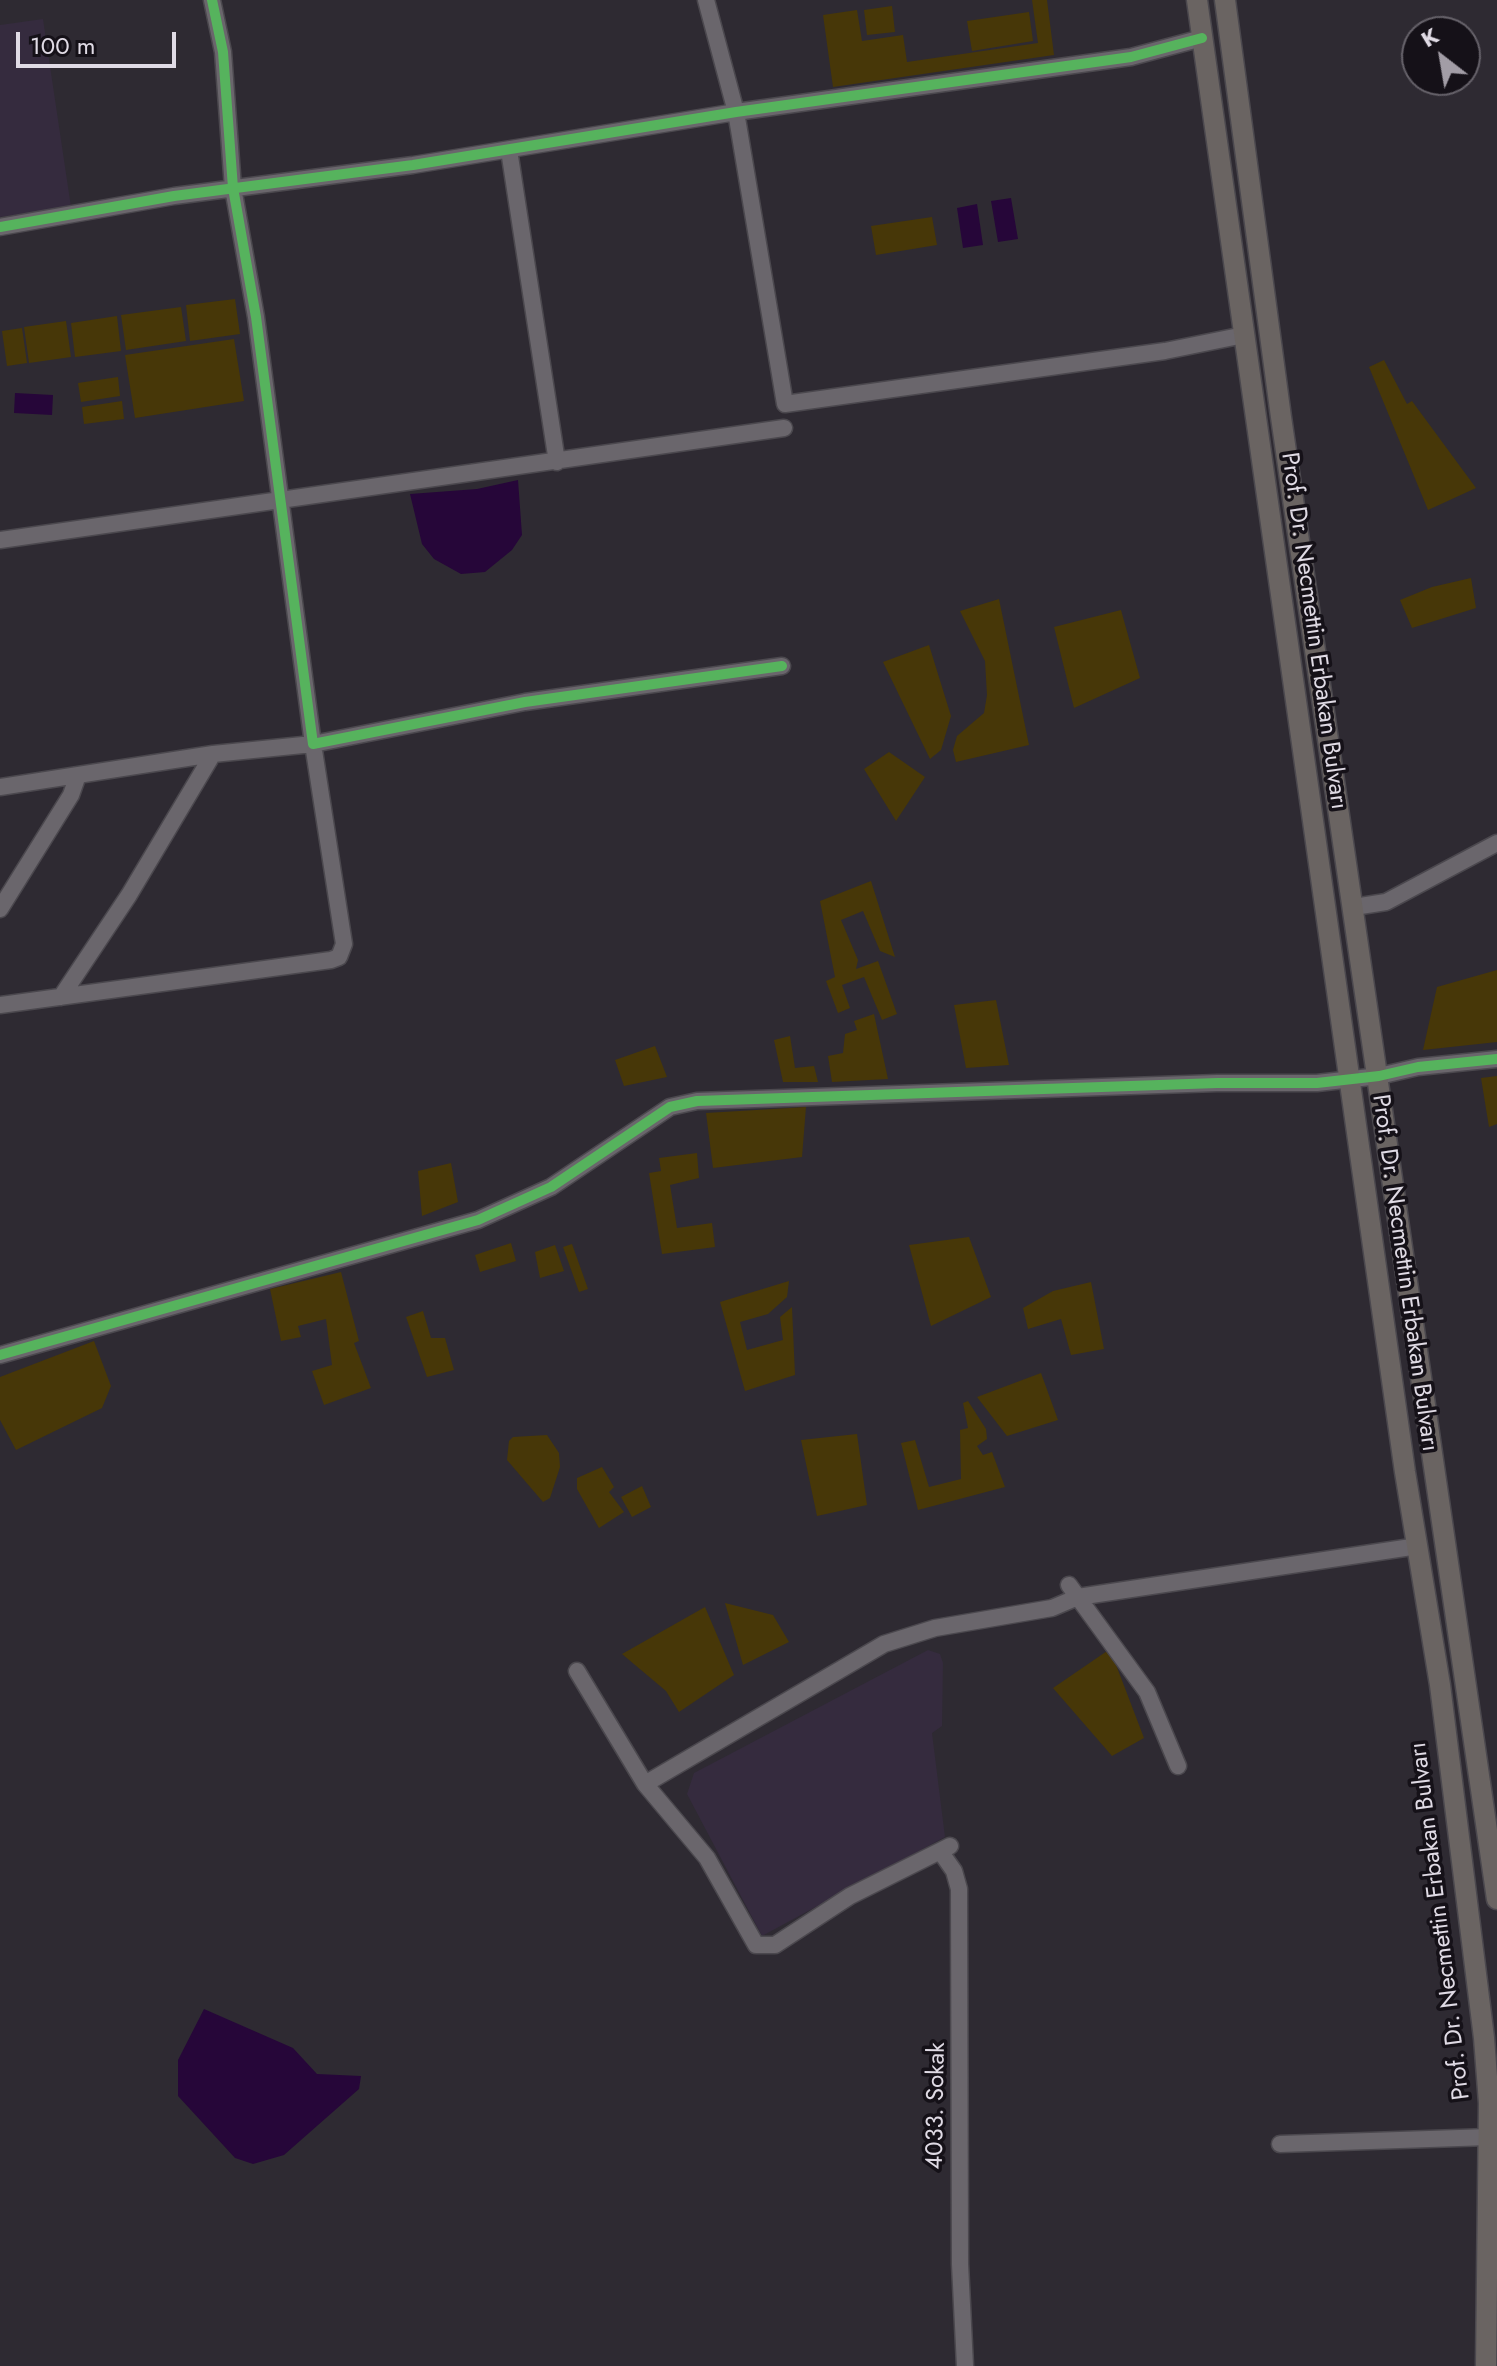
<!DOCTYPE html>
<meta charset="utf-8">
<style>
body{margin:0}
#map{position:relative;width:1497px;height:2366px;overflow:hidden;background:#2e2a32;font-family:Jost,sans-serif}
canvas{display:block}
.north{position:absolute;left:1401px;top:16px;width:80px;height:80px;box-sizing:border-box;background:#151118;border:2px solid #66626a;border-radius:50%;rotate:329deg;font-size:22px;font-weight:700;line-height:32px;text-align:center;color:#e0dbe5}
.north::after{content:'';display:block;margin:auto;width:28px;height:36px;background:#a29da6;clip-path:polygon(50% 0,100% 100%,50% 72%,0 100%)}
.scale{position:absolute;left:16px;top:32px;width:160px;height:36px;box-sizing:border-box;border:4px solid #e0dbe5;border-top:0;padding-left:10px;font-size:24px;line-height:28px;white-space:nowrap;color:#e0dbe5;-webkit-text-stroke:6px #151118;paint-order:stroke}
</style>
<div id="map">
<canvas width="1497" height="2366"></canvas>
<div class="north">K</div>
<div class="scale">100 m</div>
</div>
<script>
const g = document.querySelector('canvas').getContext('2d');
g.lineJoin = 'round';
function paint(path, color) { g.fillStyle = color; g.fill(path, 'evenodd'); }
const toPath = rows => new Path2D(rows.map(r => 'M' + r).join(''));
function trace(path, color, width, dash) { g.strokeStyle = color; g.lineWidth = width; g.lineCap = dash ? 'butt' : 'round'; g.setLineDash(dash || []); g.stroke(path); }
function label(font, color, halo, rows, align = 'center') {
  g.font = font + ' Jost,sans-serif'; g.lineWidth = 7; g.setLineDash([]); g.textBaseline = 'middle'; g.strokeStyle = halo; g.fillStyle = color; for (const [text, x, y, turn = 0] of rows) {
    g.save(); g.translate(x, y); g.rotate((+turn || 0) * Math.PI / 180); g.textAlign = isNaN(turn) ? turn : align; if (halo) g.strokeText(text, 0, 0); g.fillText(text, 0, 0); g.restore();
  }
}
paint(toPath([
 [43,19,71,207,0,217,0,25],
 [928,1650,940,1654,943,1663,942,1726,932,1733,945,1837,762,1936,687,1794,694,1773]
]), '#352b3e');
paint(toPath([
 [1032,0,1047,0,1054,55,833,87,823,15,857,10,862,41,903,35,907,62,1038,43],
 [892,6,895,32,867,35,864,10],
 [1029,12,1033,41,972,51,967,21],
 [932,217,937,245,876,255,871,226],
 [235,299,240,334,190,341,186,305],
 [181,307,186,341,126,350,121,315],
 [117,316,121,351,75,357,71,323],
 [66,321,71,357,29,363,24,327],
 [22,328,27,363,7,366,2,331],
 [234,339,244,401,135,418,125,355],
 [1384,360,1407,404,1412,401,1476,488,1428,510,1369,367],
 [118,377,120,396,81,402,78,383],
 [122,401,124,419,84,424,82,407],
 [1471,578,1476,608,1412,628,1400,600,1432,587],
 [999,599,1029,745,956,762,953,750,957,736,984,713,987,695,985,661,960,611],
 [1121,610,1140,678,1074,708,1054,627],
 [929,645,951,716,941,750,930,759,883,662],
 [889,752,925,777,896,821,864,769],
 [871,881,895,957,880,951,863,911,841,920,858,960,856,969,878,961,897,1014,882,1020,864,977,842,985,850,1008,838,1013,826,981,835,977,820,901],
 [1497,970,1497,1042,1423,1050,1437,987],
 [996,1000,1009,1065,966,1068,954,1005],
 [874,1014,888,1079,832,1082,828,1056,843,1053,845,1034,857,1030,854,1021],
 [790,1036,795,1068,814,1066,818,1082,783,1082,774,1040],
 [655,1046,667,1077,624,1086,615,1060],
 [1497,1076,1497,1124,1489,1127,1481,1078],
 [806,1107,802,1157,713,1168,706,1113],
 [697,1153,699,1178,670,1185,677,1228,712,1223,715,1247,662,1254,649,1173,661,1171,659,1158],
 [451,1163,458,1202,422,1216,418,1171],
 [969,1237,991,1297,931,1326,909,1245],
 [511,1243,516,1261,480,1272,475,1255],
 [572,1244,588,1289,579,1292,563,1247],
 [555,1245,564,1271,540,1278,535,1252],
 [341,1272,359,1341,354,1343,371,1388,324,1405,312,1371,332,1365,326,1319,298,1326,301,1337,281,1341,270,1289],
 [789,1281,787,1297,768,1314,740,1322,747,1350,783,1340,780,1317,792,1307,795,1375,745,1391,720,1302],
 [1091,1282,1104,1349,1071,1355,1061,1319,1028,1329,1023,1308,1053,1291],
 [423,1311,431,1338,445,1338,454,1370,427,1377,406,1317],
 [94,1341,111,1386,102,1408,16,1450,0,1420,0,1377],
 [1041,1373,1058,1420,1007,1436,977,1397],
 [968,1401,986,1429,987,1439,977,1446,983,1455,992,1452,1005,1487,918,1510,901,1443,915,1440,929,1487,961,1479,960,1430,968,1428,963,1403],
 [857,1434,867,1505,817,1516,801,1440],
 [547,1435,559,1453,560,1467,550,1498,543,1502,507,1460,509,1441,513,1437],
 [602,1467,614,1487,609,1492,624,1512,599,1528,577,1489,577,1478],
 [642,1486,651,1507,632,1517,621,1497],
 [725,1603,773,1615,789,1642,743,1665],
 [705,1607,734,1675,679,1712,666,1691,622,1654],
 [1110,1649,1144,1738,1112,1756,1053,1688]
]), '#473708');
paint(toPath([
 [1011,198,1018,239,998,242,991,201],
 [977,204,983,245,963,248,957,208],
 [15,393,53,395,52,415,14,413],
 [518,480,522,535,512,550,485,572,461,574,434,559,422,544,410,494,477,489],
 [204,2009,293,2048,317,2074,361,2076,359,2089,284,2155,253,2164,235,2158,178,2096,178,2060]
]), '#260639');
const minor = toPath([
 [212,0,223,52,233,188,256,317,313,744,525,702,782,666],
 [706,0,736,112,785,404,1165,351,1244,335],
 [509,150,557,462],
 [0,227,174,196,413,165,736,112,1131,57,1202,38],
 [0,540,784,428],
 [0,787,213,754,313,744,344,944,339,957,331,960,0,1005],
 [1354,907,1386,902,1497,843],
 [0,909,71,795,78,775],
 [61,997,129,895,213,754],
 [0,1355,478,1220,551,1187,670,1107,697,1101,1217,1083,1317,1083,1379,1076,1418,1067,1497,1059],
 [1069,1585,1147,1692,1178,1766],
 [577,1671,645,1784,707,1858,756,1945,775,1945,850,1896,950,1846],
 [645,1784,884,1644,935,1628,1052,1608,1078,1597,1418,1546],
 [940,1851,954,1871,959,1889,960,2264,965,2366],
 [1280,2144,1489,2137]
]);
const major = toPath([
 [1197,0,1405,1472,1440,1685,1484,2038,1489,2103,1486,2366],
 [1225,0,1281,417,1497,1899]
]);
trace(minor, '#4b484e', 19);
trace(major, '#4b484e', 23);
trace(minor, '#6a666c', 16);
trace(major, '#6a6462', 20);
trace(toPath([
 [212,0,223,52,233,188,256,317,313,744,525,702,782,666],
 [0,227,174,196,413,165,736,112,1131,57,1202,38],
 [0,1355,478,1220,551,1187,670,1107,697,1101,1217,1083,1317,1083,1379,1076,1418,1067,1497,1059]
]), '#56b35d', 10);
label('24px', '#e0dbe5', '#151118', [
 ["Prof. Dr. Necmettin Erbakan Bulvarı",1313,631,82],
 ["Prof. Dr. Necmettin Erbakan Bulvarı",1404,1273,82],
 ["Prof. Dr. Necmettin Erbakan Bulvarı",1441,1921,-97],
 ["4033. Sokak",937,2106,-89]
]);
</script>
